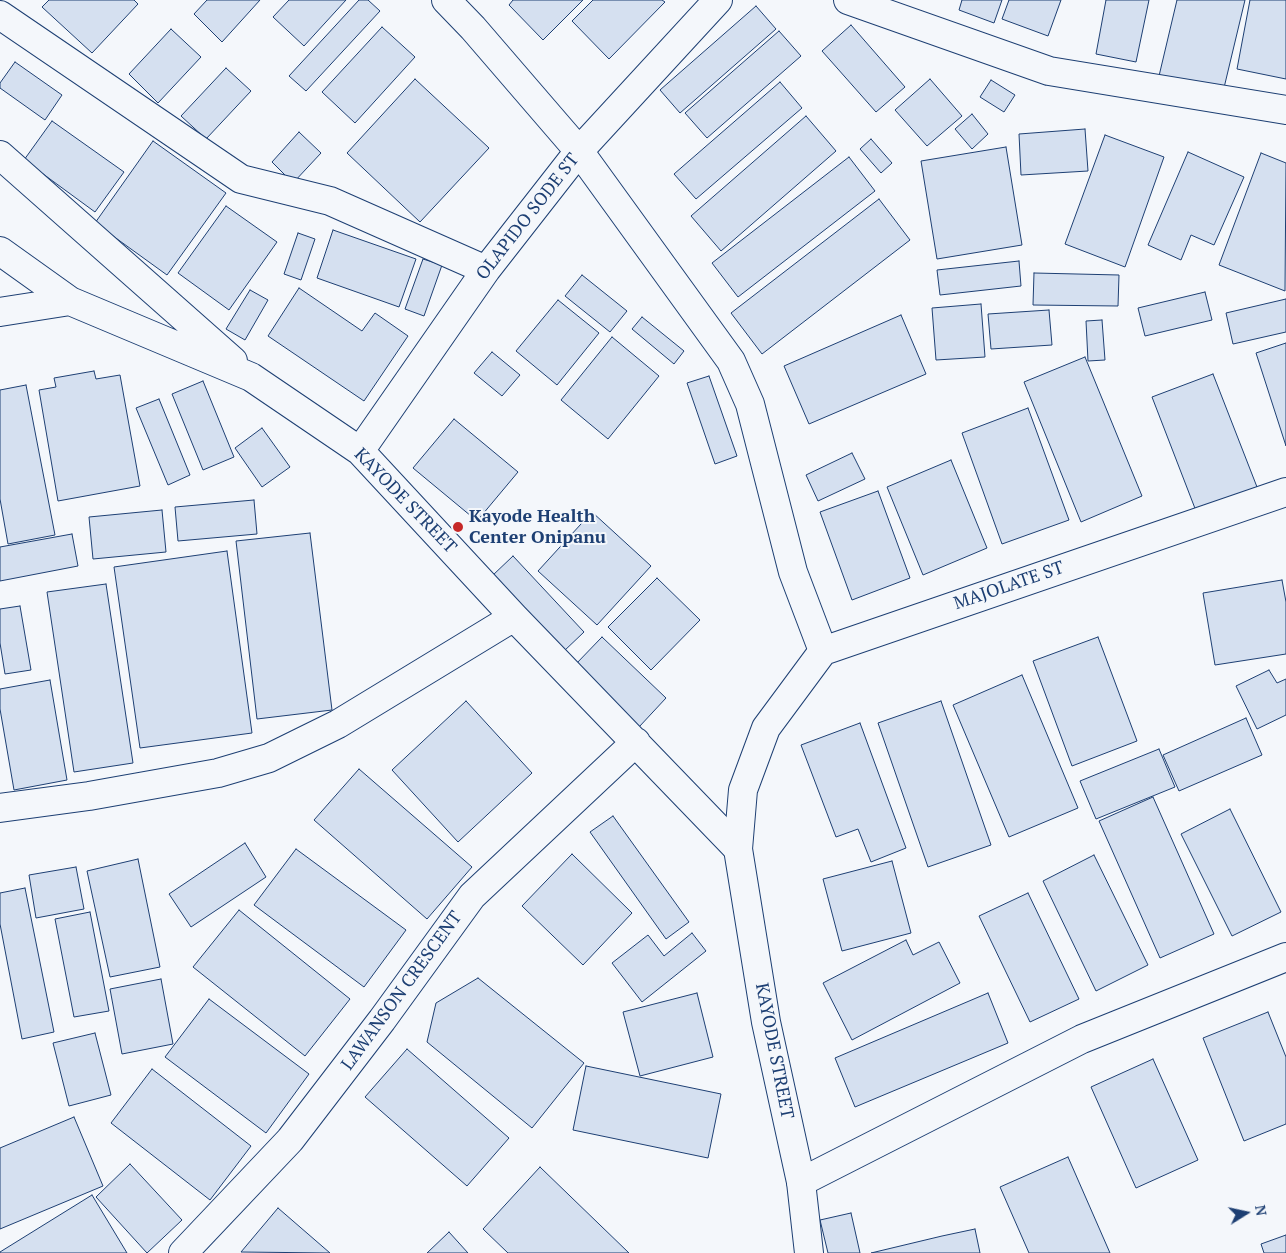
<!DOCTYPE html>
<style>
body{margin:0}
#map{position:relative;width:1286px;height:1253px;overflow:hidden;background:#f4f7fb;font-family:"PT Serif",serif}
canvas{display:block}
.north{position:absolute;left:1221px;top:1188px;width:50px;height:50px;-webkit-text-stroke:4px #f4f7fb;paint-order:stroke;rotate:80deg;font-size:14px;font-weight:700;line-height:20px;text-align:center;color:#1d3f73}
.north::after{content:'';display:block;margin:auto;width:18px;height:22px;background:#1d3f73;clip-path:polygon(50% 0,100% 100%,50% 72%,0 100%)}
</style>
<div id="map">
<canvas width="1286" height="1253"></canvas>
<div class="north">N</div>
</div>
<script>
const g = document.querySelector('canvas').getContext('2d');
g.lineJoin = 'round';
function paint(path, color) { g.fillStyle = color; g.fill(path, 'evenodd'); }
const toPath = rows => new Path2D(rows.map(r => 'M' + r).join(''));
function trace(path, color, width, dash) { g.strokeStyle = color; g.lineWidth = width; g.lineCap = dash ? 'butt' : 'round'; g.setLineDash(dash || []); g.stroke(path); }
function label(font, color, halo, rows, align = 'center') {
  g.font = font + ' "PT Serif",serif'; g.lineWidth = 4; g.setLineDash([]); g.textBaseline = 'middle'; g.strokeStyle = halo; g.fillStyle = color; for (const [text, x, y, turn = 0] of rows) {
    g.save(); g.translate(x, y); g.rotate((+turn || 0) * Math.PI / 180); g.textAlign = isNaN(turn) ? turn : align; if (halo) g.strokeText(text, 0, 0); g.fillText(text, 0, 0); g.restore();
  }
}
const building = toPath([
 [49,0,134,0,138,4,92,53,42,7,49,0],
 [207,0,260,0,222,42,194,14,207,0],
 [289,0,346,0,304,46,273,17,289,0],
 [359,0,368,0,380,11,306,91,289,76,359,0],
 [513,0,583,0,543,40,509,5,513,0],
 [593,0,662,0,665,2,609,59,572,21,593,0],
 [962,0,1002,0,994,23,959,10,962,0],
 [1009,0,1061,0,1048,36,1002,19,1009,0],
 [1106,0,1149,0,1136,62,1096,54,1106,0],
 [1177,0,1245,0,1223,92,1159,76,1177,0],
 [1250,0,1286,0,1286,79,1237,69,1250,0],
 [756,6,776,29,680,113,660,90,756,6],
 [851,25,905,87,876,112,822,51,851,25],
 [382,27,415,57,355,123,322,92,382,27],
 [171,29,201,57,158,103,129,74,171,29],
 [779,31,801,56,707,138,685,113,779,31],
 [15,62,62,95,45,120,0,88,0,83,15,62],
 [226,68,251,91,206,139,181,116,226,68],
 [415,79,489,148,420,222,347,153,415,79],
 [930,79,962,116,927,146,895,110,930,79],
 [991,80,1015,95,1004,112,980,97,991,80],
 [780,82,802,108,696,199,674,174,780,82],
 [972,114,988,134,972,149,955,129,972,114],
 [806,116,836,151,721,251,691,216,806,116],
 [52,121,124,172,95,212,24,160,52,121],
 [1085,129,1088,171,1021,175,1019,134,1085,129],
 [299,132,321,153,293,183,272,162,299,132],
 [1105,135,1164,157,1125,267,1065,244,1105,135],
 [871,139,892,163,881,173,860,149,871,139],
 [153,141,226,193,167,275,95,223,153,141],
 [1006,147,1022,245,937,259,921,161,1006,147],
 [1188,152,1244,177,1214,245,1191,235,1181,260,1148,245,1188,152],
 [1261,153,1286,163,1285,291,1219,265,1261,153],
 [849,157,875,191,738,297,712,263,849,157],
 [879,199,910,240,762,354,731,313,879,199],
 [226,206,277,242,229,310,178,273,226,206],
 [333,230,416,259,399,307,317,278,333,230],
 [298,233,315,239,301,280,284,274,298,233],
 [423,259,442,265,424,316,405,309,423,259],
 [1019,261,1021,286,940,295,937,270,1019,261],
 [1034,273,1119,275,1118,306,1033,305,1034,273],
 [582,275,627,311,610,332,565,296,582,275],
 [299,288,362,331,375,313,408,336,364,401,268,336,299,288],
 [250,290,268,300,245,340,226,329,250,290],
 [1205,292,1212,320,1145,336,1138,308,1205,292],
 [1286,299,1286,332,1233,344,1226,313,1286,299],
 [558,300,599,333,557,385,516,351,558,300],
 [981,304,985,357,936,360,932,308,981,304],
 [1049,310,1052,345,991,349,988,314,1049,310],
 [901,315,926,374,809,424,784,366,901,315],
 [642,317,684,351,674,364,632,329,642,317],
 [1102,320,1105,360,1088,361,1086,321,1102,320],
 [612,337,659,376,608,439,561,400,612,337],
 [1286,343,1286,446,1256,353,1286,343],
 [492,352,520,375,502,396,474,373,492,352],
 [1085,357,1142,496,1081,522,1024,382,1085,357],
 [94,371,96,379,120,375,140,486,58,501,39,390,56,387,54,378,94,371],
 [1213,374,1257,487,1196,511,1152,397,1213,374],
 [709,376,737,456,715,464,687,383,709,376],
 [203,381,234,457,203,470,172,394,203,381],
 [26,385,55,535,8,544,0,499,0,390,26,385],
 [159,399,190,475,168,485,136,408,159,399],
 [1028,408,1069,520,1002,544,962,433,1028,408],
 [454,419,518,472,477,521,413,468,454,419],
 [262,428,290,467,262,487,235,448,262,428],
 [852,453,865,479,818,501,806,475,852,453],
 [951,460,987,548,923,575,887,487,951,460],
 [878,491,910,578,852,600,820,512,878,491],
 [254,500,257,534,178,541,175,507,254,500],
 [162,510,166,552,93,559,89,517,162,510],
 [592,512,651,566,597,625,538,571,592,512],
 [310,533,332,710,257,719,236,541,310,533],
 [72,534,78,566,0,581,0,547,72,534],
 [227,551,252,733,140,748,114,567,227,551],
 [513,556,584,632,563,652,492,576,513,556],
 [657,578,700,620,651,670,608,627,657,578],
 [1282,580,1286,602,1286,654,1215,665,1203,593,1282,580],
 [106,584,133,763,74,772,47,592,106,584],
 [20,606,31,670,5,674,0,643,0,609,20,606],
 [602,637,666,698,639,727,575,665,602,637],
 [1098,637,1137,741,1072,766,1033,661,1098,637],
 [1269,670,1277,683,1286,679,1286,715,1257,729,1236,686,1269,670],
 [1022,675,1078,808,1009,837,953,705,1022,675],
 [50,680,67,780,14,790,0,709,0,689,50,680],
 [466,701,532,773,458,842,392,770,466,701],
 [941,701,991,845,928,867,878,723,941,701],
 [1246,718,1262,755,1179,791,1163,755,1246,718],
 [860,723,906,848,871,862,858,829,836,837,801,745,860,723],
 [1159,749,1175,787,1096,819,1080,781,1159,749],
 [359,769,472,867,427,919,314,820,359,769],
 [1153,797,1214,934,1160,958,1099,821,1153,797],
 [1230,809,1281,912,1232,936,1181,834,1230,809],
 [613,816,689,922,666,939,590,832,613,816],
 [245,843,266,877,191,927,169,894,245,843],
 [296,849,406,930,364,987,254,905,296,849],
 [572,854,632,913,583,965,522,906,572,854],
 [1094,855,1148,965,1096,991,1043,881,1094,855],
 [138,859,160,967,110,977,87,871,138,859],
 [892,861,911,933,842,951,823,879,892,861],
 [76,867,84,909,36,918,29,875,76,867],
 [25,888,54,1032,22,1039,0,924,0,893,25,888],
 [1028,893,1079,999,1030,1022,979,916,1028,893],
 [239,910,350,999,305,1056,193,967,239,910],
 [90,912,109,1011,74,1017,55,919,90,912],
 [692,933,706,951,642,1002,612,963,648,935,664,956,692,933],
 [906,940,913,955,939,942,960,983,852,1040,823,983,906,940],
 [478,978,584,1063,532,1128,427,1042,436,1003,478,978],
 [161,979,173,1044,122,1054,110,989,161,979],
 [697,993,713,1057,640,1076,623,1012,697,993],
 [988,993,1008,1043,855,1107,835,1058,988,993],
 [209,999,309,1074,266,1133,165,1057,209,999],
 [1268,1012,1286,1057,1286,1124,1244,1141,1203,1038,1268,1012],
 [95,1033,111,1095,69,1106,53,1043,95,1033],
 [407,1049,509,1138,467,1186,365,1097,407,1049],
 [1153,1059,1198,1160,1136,1188,1091,1087,1153,1059],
 [586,1066,721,1094,708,1158,573,1130,586,1066],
 [152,1069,251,1146,210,1200,111,1123,152,1069],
 [74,1117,103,1186,0,1229,0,1148,74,1117],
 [1068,1157,1110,1253,1029,1253,1000,1187,1068,1157],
 [130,1164,182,1220,147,1253,96,1197,130,1164],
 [540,1167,629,1253,508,1253,483,1229,540,1167],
 [92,1195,127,1253,0,1253,0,1252,92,1195],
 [278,1208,330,1253,241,1252,278,1208],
 [851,1213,860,1253,828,1253,820,1220,851,1213],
 [975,1229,980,1253,871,1253,942,1236,975,1229],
 [449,1232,468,1253,427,1253,449,1232],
 [1286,1235,1286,1253,1264,1253,1261,1244,1286,1235]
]);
paint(building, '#d5e0f0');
trace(building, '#1d3f73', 1);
const minor = toPath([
 [446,0,473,28,579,151,731,361,750,404,793,572,823,651],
 [848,0,1049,71,1286,110],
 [0,15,241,179,330,201,486,270],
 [0,155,233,361],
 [0,251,70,301,251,377,360,451,514,617,738,849],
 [0,312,70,301],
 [360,451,486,270,579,151,718,0],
 [0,808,89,796,218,773,269,758,338,724,514,617],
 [801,1182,1082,1039,1286,957],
 [183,1253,290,1140,382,1020,472,896,636,742]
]);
const major = toPath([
 [809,1253,801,1182,766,1022,738,849,743,790,766,728,823,651,1286,492]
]);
trace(minor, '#1d3f73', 30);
trace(major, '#1d3f73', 30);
trace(minor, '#f4f7fb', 28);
trace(major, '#f4f7fb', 28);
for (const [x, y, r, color] of [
 [458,527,6,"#c62828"]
]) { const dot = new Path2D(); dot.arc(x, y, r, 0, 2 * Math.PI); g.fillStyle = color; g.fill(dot); trace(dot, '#f4f7fb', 2); }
label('18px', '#1d3f73', '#f4f7fb', [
 ["OLAPIDO SODE ST",528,217,-52],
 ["KAYODE STREET",405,501,46],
 ["MAJOLATE ST",1009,586,-19],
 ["LAWANSON CRESCENT",402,991,-54],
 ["KAYODE STREET",774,1051,79]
]);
label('bold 18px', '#1d3f73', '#f4f7fb', [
 ["Kayode Health",469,517],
 ["Center Onipanu",469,538]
], 'left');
</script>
